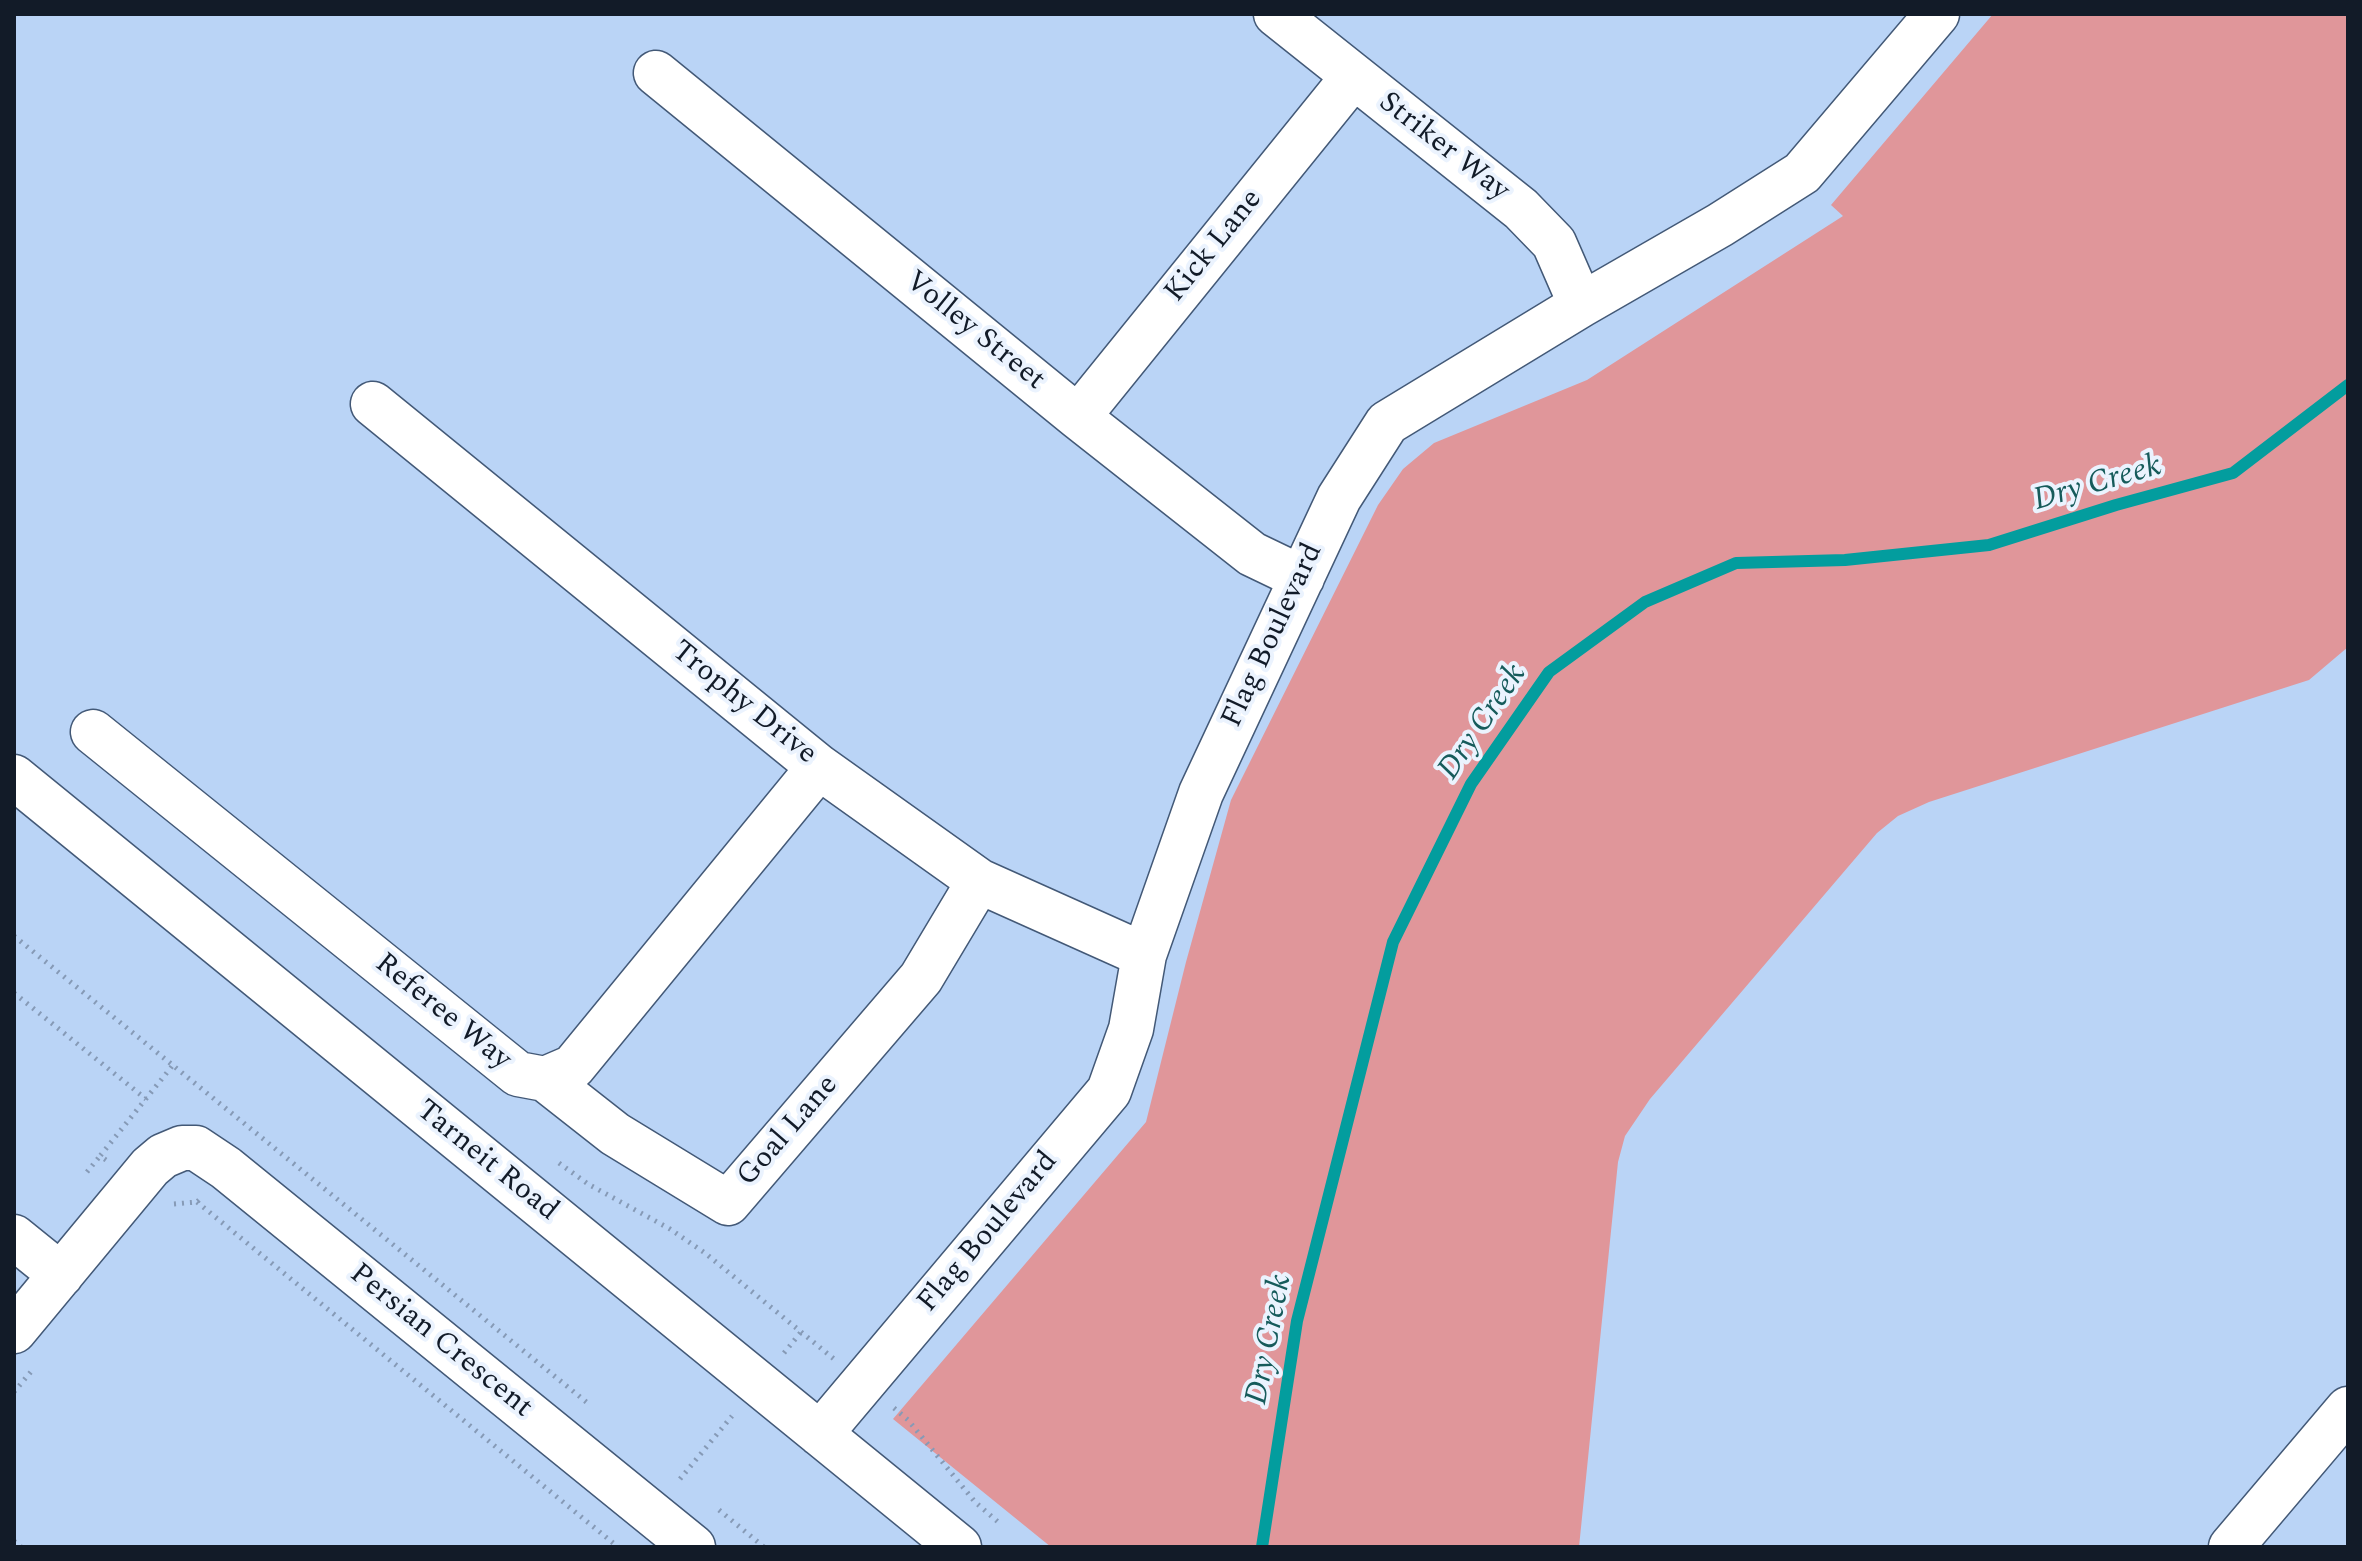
<!DOCTYPE html>
<style>
body{margin:0}
#map{position:relative;width:2362px;height:1561px;overflow:hidden;background:#bad4f6;font-family:Spectral,serif}
canvas{display:block}
.frame{position:absolute;inset:0;border:16px solid #121b28;pointer-events:none}
</style>
<div id="map">
<canvas width="2362" height="1561"></canvas>
<div class="frame"></div>
</div>
<script>
const g = document.querySelector('canvas').getContext('2d');
g.lineJoin = 'round';
function paint(path, color) { g.fillStyle = color; g.fill(path, 'evenodd'); }
const toPath = rows => new Path2D(rows.map(r => 'M' + r).join(''));
function trace(path, color, width, dash) { g.strokeStyle = color; g.lineWidth = width; g.lineCap = dash ? 'butt' : 'round'; g.setLineDash(dash || []); g.stroke(path); }
function label(font, color, halo, rows, align = 'center') {
  g.font = font + ' Spectral,serif'; g.lineWidth = 8; g.setLineDash([]); g.textBaseline = 'middle'; g.strokeStyle = halo; g.fillStyle = color; for (const [text, x, y, turn = 0] of rows) {
    g.save(); g.translate(x, y); g.rotate((+turn || 0) * Math.PI / 180); g.textAlign = isNaN(turn) ? turn : align; if (halo) g.strokeText(text, 0, 0); g.fillText(text, 0, 0); g.restore();
  }
}
paint(toPath([
 [1993,14,2348,14,2348,647,2309,680,1929,802,1898,816,1877,833,1650,1099,1625,1136,1618,1162,1579,1547,1051,1547,893,1419,1146,1122,1186,962,1231,800,1378,505,1403,469,1434,443,1587,380,1843,216,1831,205]
]), '#e0969a');
trace(toPath([
 [1262,1547,1297,1321,1393,942,1471,784,1549,672,1645,602,1736,563,1845,560,1989,545,2116,505,2233,473,2348,385]
]), '#039d9e', 12);
const minor = toPath([
 [1276,14,1521,209,1554,243,1581,305],
 [656,73,1078,417,1252,554,1302,578],
 [373,404,819,767,979,881,1144,955],
 [1078,417,1353,77],
 [93,732,518,1074,545,1079,573,1067,819,767],
 [14,777,959,1547],
 [545,1079,615,1134,728,1203,921,978,979,881],
 [14,1237,61,1275],
 [14,1331,150,1167,163,1156,182,1148,196,1148,226,1168,693,1547],
 [820,1434,1109,1091,1131,1029,1144,955,1201,793,1339,498,1387,423,1581,305,1720,225,1802,173,1937,14],
 [2231,1547,2348,1409]
]);
trace(minor, '#435977', 47);
trace(toPath([
 [14,936,590,1405],
 [14,993,146,1099],
 [106,1160,100,1156,173,1065],
 [559,1163,588,1184,670,1229,705,1253,834,1359],
 [87,1172,100,1156],
 [197,1202,618,1547],
 [174,1204,197,1202,199,1200],
 [784,1353,801,1332],
 [14,1392,34,1368],
 [894,1408,908,1420,975,1502,998,1522],
 [680,1479,732,1416],
 [719,1510,764,1547],
 [14,1541,21,1547]
]), '#869ab6', 5, [2, 6]);
trace(minor, '#fff', 44);
label('30px', '#121b28', '#ebf3fe', [
 ["Striker Way",1443,148,38],
 ["Kick Lane",1215,247,-51],
 ["Volley Street",974,332,39],
 ["Flag Boulevard",1274,636,-65],
 ["Trophy Drive",743,704,39],
 ["Referee Way",442,1013,39],
 ["Goal Lane",789,1132,-49],
 ["Tarneit Road",486,1162,39],
 ["Flag Boulevard",989,1233,-50],
 ["Persian Crescent",440,1342,39]
]);
label('italic 32px', '#165b5b', '#ebf3fe', [
 ["Dry Creek",2098,485,-16],
 ["Dry Creek",1484,723,-56],
 ["Dry Creek",1271,1340,-79]
]);
</script>
